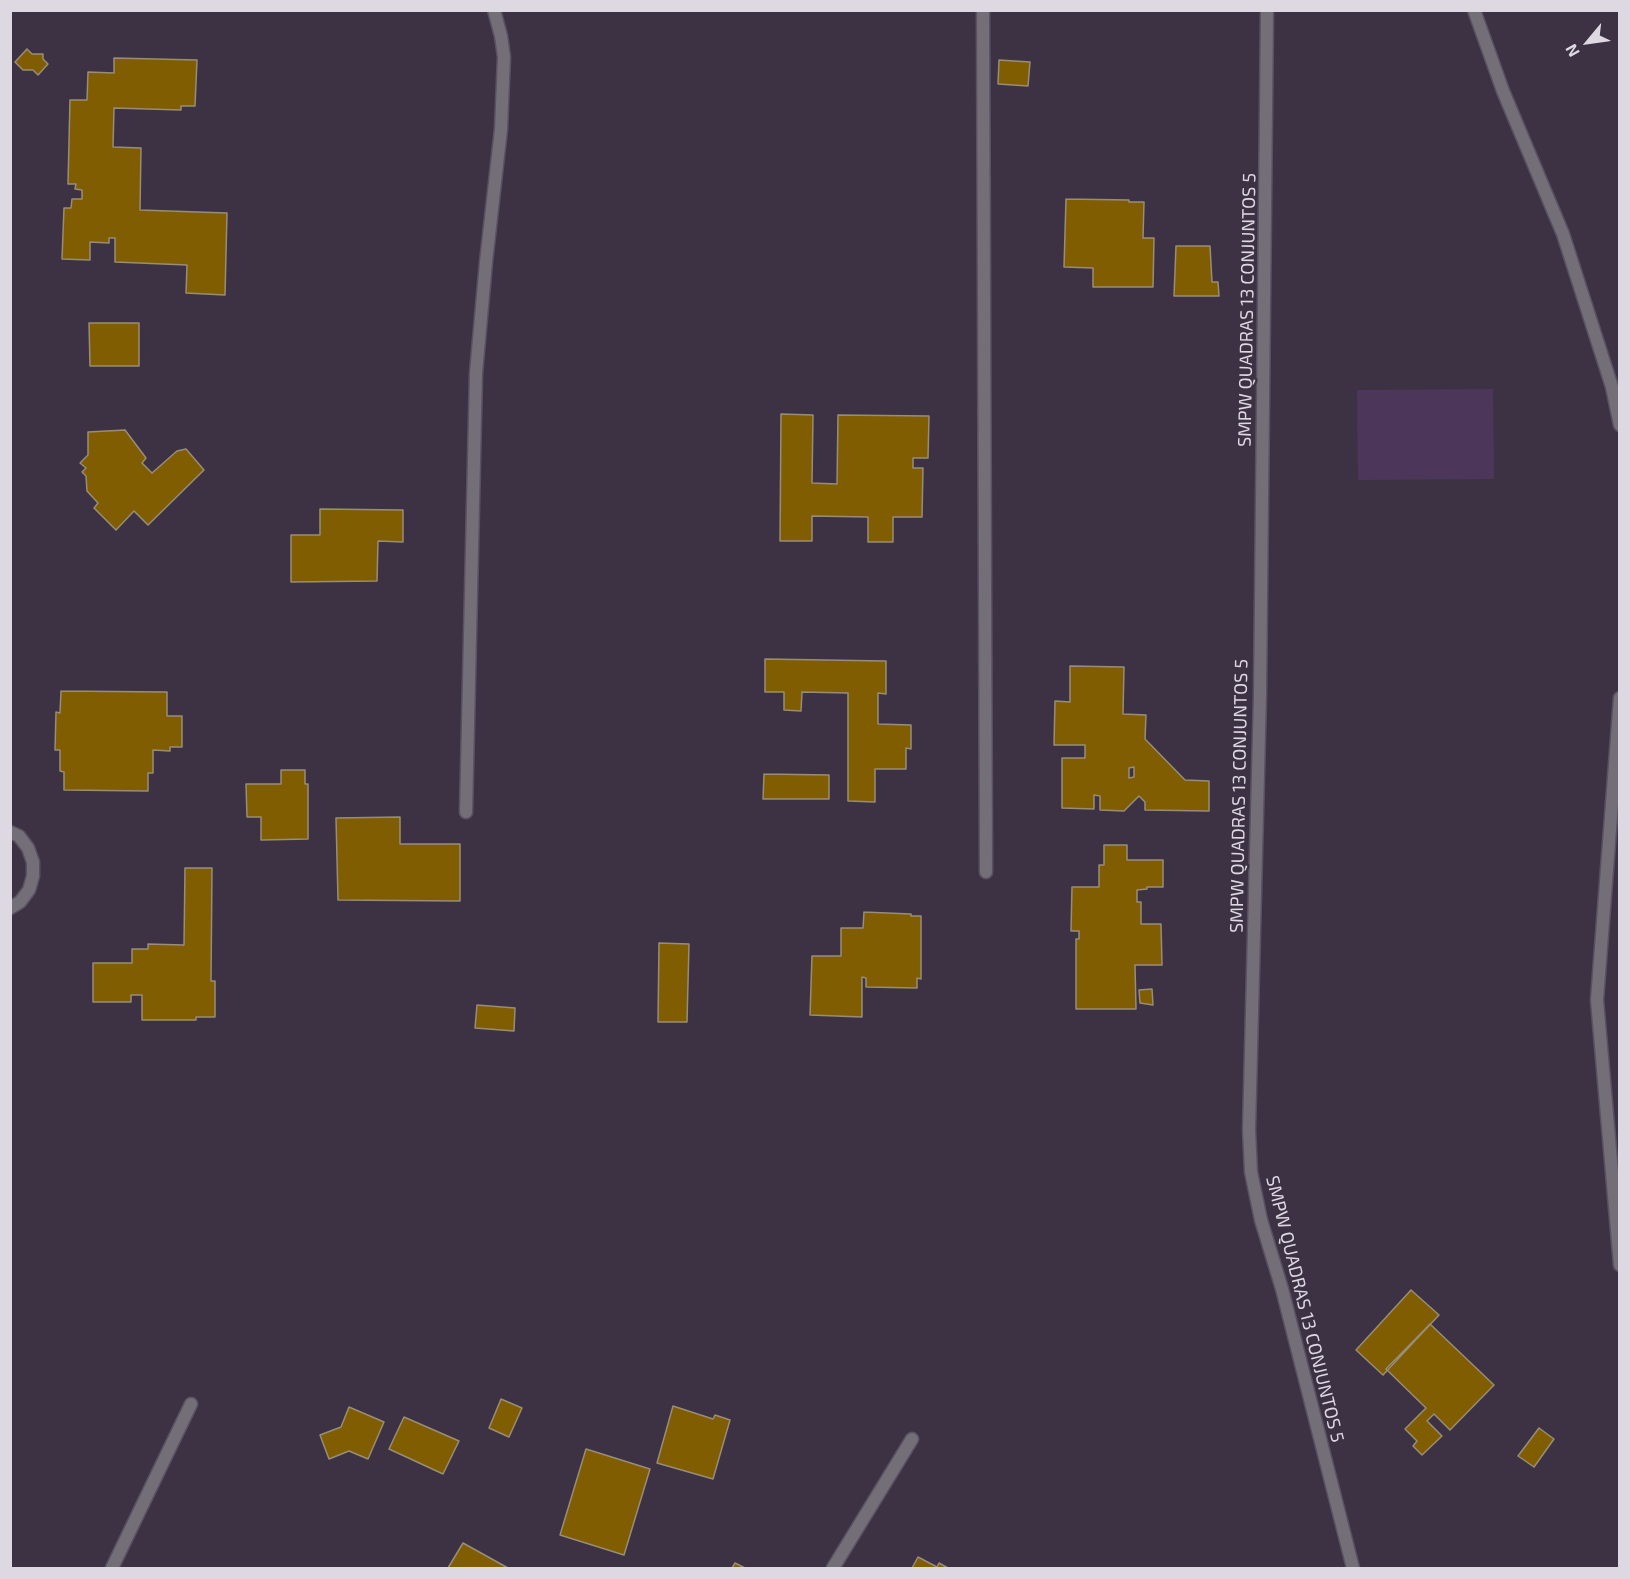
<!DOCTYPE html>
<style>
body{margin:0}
#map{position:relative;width:1630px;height:1579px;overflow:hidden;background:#3c3244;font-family:"Exo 2",sans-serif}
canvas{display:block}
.frame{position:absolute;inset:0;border:12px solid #ded8e3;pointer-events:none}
.north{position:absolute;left:1558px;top:12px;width:60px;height:60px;-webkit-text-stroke:4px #3c3244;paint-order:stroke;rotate:241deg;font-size:16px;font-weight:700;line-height:24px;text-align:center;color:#ded8e3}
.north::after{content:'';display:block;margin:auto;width:21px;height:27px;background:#ded8e3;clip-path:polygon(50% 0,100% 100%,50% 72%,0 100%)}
</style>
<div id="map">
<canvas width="1630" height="1579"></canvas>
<div class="frame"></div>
<div class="north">N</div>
</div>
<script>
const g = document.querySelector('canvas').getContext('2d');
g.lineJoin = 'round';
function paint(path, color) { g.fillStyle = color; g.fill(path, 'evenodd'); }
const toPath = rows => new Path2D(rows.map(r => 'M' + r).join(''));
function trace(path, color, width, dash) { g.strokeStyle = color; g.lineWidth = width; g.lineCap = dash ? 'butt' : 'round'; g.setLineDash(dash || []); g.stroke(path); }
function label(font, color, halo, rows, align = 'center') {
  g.font = font + ' "Exo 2",sans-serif'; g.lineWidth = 4.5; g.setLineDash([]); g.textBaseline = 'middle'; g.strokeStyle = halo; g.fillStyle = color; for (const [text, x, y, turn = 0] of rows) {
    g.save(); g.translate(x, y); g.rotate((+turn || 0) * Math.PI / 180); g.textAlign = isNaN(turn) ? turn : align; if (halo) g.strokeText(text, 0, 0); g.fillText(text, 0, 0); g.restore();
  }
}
paint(toPath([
 [1493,389,1494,479,1358,480,1357,390]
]), '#4c375b');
const building = toPath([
 [27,49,32,54,43,54,43,59,48,64,38,75,33,70,23,70,15,62,27,49],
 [114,58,197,60,195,106,181,106,181,110,114,108,113,147,141,148,140,210,227,213,225,295,186,293,187,265,115,262,115,238,109,238,109,243,90,242,90,260,62,259,64,208,71,208,72,199,82,199,82,190,75,189,76,184,68,184,70,100,87,100,88,72,114,73,114,58],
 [999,60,1030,62,1028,86,998,84,999,60],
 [1066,199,1129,200,1129,202,1144,202,1143,238,1154,238,1153,287,1093,287,1093,268,1064,267,1066,199],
 [1176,246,1210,246,1212,282,1218,282,1219,296,1174,296,1176,246],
 [89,323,139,323,139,366,90,366,89,323],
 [781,414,813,415,812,483,837,484,838,415,929,416,928,458,913,458,913,468,923,468,922,517,893,517,893,542,868,542,868,517,812,516,812,541,780,541,781,414],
 [125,430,146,458,142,463,152,473,177,451,186,449,204,470,148,525,134,511,116,530,94,508,98,503,87,491,86,476,82,472,86,468,80,463,88,455,88,432,125,430],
 [320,509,403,510,403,542,378,541,377,581,291,582,291,535,320,535,320,509],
 [765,659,886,661,886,694,878,693,878,724,911,725,911,749,906,748,906,769,875,769,875,802,848,801,848,693,802,692,801,711,784,710,784,692,765,692,765,659],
 [1070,666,1124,667,1123,714,1146,715,1145,739,1185,780,1209,781,1209,811,1145,810,1145,802,1139,796,1124,811,1100,810,1100,796,1094,795,1094,809,1062,808,1062,758,1085,758,1085,745,1054,745,1055,701,1070,702,1070,666],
 [1134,767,1134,777,1129,778,1129,768,1134,767],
 [61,691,167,692,167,716,182,716,182,747,170,747,170,751,153,750,153,773,148,773,148,791,64,790,64,772,60,771,60,750,55,750,56,712,60,713,61,691],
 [281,770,305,770,305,784,308,784,308,839,261,840,261,817,247,817,246,784,281,784,281,770],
 [764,774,829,775,829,799,763,799,764,774],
 [400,817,400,844,460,844,460,901,338,900,336,818,400,817],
 [1104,845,1127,845,1127,860,1163,860,1163,887,1147,887,1147,889,1137,890,1137,902,1141,902,1141,924,1161,924,1162,965,1135,965,1136,1009,1076,1009,1076,939,1079,939,1079,931,1071,931,1072,887,1099,887,1099,865,1104,865,1104,845],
 [185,868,212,868,211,981,215,981,215,1017,196,1017,196,1020,142,1020,142,995,131,995,131,1002,93,1002,93,963,132,963,132,949,148,949,148,944,184,945,185,868],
 [864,912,911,914,911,916,921,916,921,979,917,978,917,988,866,987,866,978,862,977,862,1017,810,1015,812,956,841,956,841,928,863,928,864,912],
 [659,943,689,944,687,1022,658,1022,659,943],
 [1152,989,1153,1005,1140,1003,1139,990,1152,989],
 [477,1005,515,1008,514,1031,475,1028,477,1005],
 [1411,1290,1439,1315,1383,1375,1356,1350,1411,1290],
 [1430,1324,1494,1385,1450,1430,1434,1414,1427,1421,1442,1436,1422,1455,1413,1446,1417,1441,1405,1429,1426,1408,1386,1369,1430,1324],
 [501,1399,522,1408,509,1437,489,1428,501,1399],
 [673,1406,713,1419,715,1415,730,1420,713,1479,657,1463,673,1406],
 [349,1407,384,1422,368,1459,349,1451,329,1459,320,1435,341,1427,349,1407],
 [404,1417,459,1441,443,1474,389,1449,404,1417],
 [1539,1428,1554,1439,1534,1467,1518,1456,1539,1428],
 [586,1449,650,1469,624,1555,560,1535,586,1449],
 [463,1543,508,1568,448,1568,463,1543],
 [918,1557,937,1567,939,1563,948,1568,912,1568,918,1557],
 [735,1563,745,1568,732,1568,735,1563]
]);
paint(building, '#805d00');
trace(building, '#988d77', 1.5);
const minor = toPath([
 [983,10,986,872],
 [1267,10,1260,695,1249,1130,1251,1172,1261,1220,1282,1289,1353,1568],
 [1474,10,1503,91,1563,234,1612,387,1620,425],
 [1620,698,1597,1000,1620,1265],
 [466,812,476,373,486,262,501,129,504,57,501,36,494,10],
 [10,832,19,836,28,848,33,862,33,876,29,890,20,902,10,908],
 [112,1568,191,1404],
 [833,1568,912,1439]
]);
trace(minor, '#595061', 15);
trace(minor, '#736e77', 12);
label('18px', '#ded8e3', '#3c3244', [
 ["SMPW QUADRAS 13 CONJUNTOS 5",1247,310,-89],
 ["SMPW QUADRAS 13 CONJUNTOS 5",1239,796,-89],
 ["SMPW QUADRAS 13 CONJUNTOS 5",1305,1309,76]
]);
</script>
